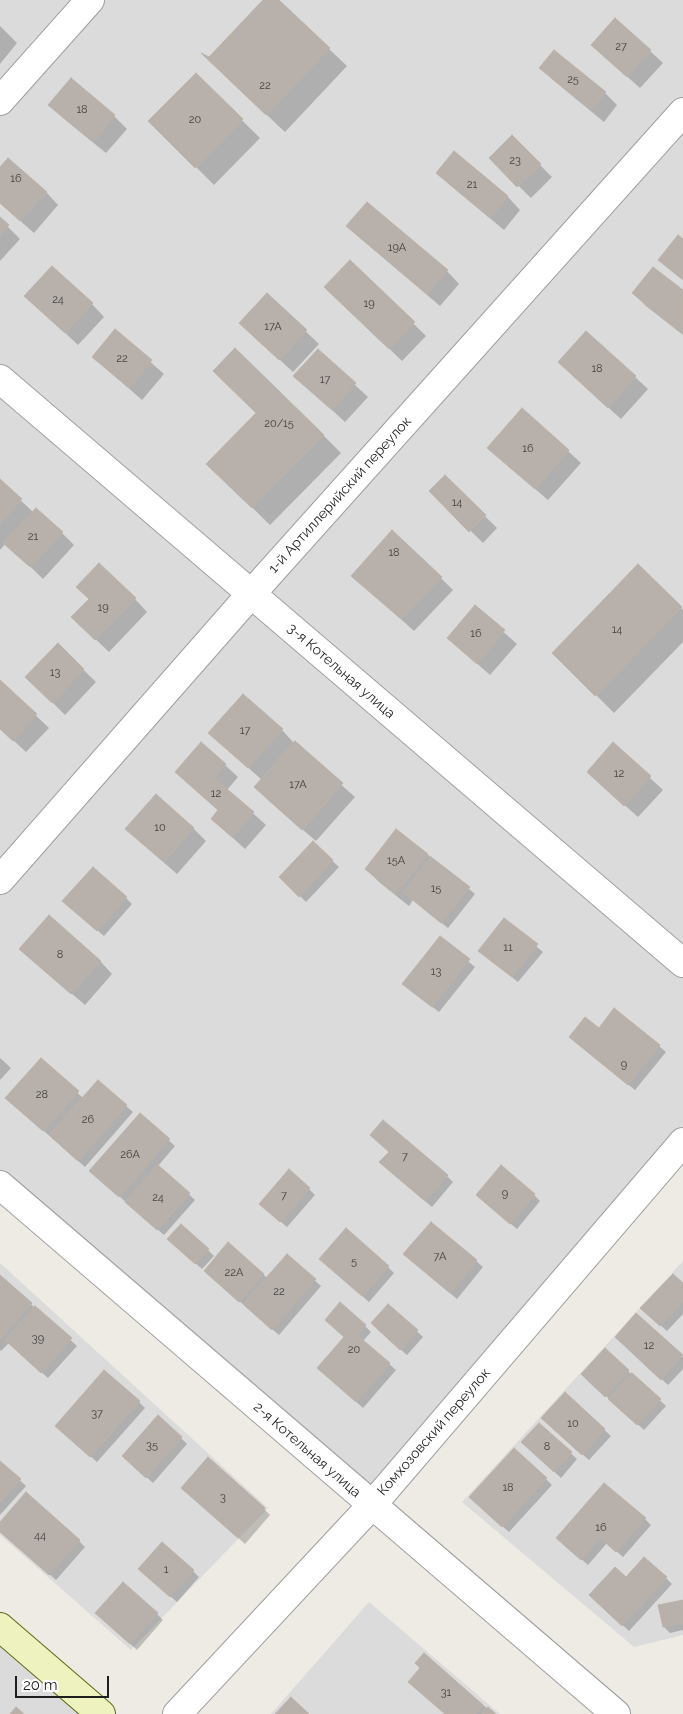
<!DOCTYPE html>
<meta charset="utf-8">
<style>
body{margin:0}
#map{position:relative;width:683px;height:1714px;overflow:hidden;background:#eeebe5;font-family:Raleway,sans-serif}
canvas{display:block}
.scale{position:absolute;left:15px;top:1676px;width:94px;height:22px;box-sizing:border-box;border:2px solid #1e1e1e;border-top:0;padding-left:6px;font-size:15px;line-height:18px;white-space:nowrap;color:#1e1e1e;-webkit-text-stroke:4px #fff;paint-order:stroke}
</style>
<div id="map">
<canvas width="683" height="1714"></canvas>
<div class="scale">20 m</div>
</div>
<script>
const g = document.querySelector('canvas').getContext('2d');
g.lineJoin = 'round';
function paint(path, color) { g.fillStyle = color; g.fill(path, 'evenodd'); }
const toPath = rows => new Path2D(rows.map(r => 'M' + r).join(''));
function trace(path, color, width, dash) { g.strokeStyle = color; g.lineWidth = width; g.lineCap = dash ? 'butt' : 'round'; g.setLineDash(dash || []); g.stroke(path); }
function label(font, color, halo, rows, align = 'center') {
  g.font = font + ' Raleway,sans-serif'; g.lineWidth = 4.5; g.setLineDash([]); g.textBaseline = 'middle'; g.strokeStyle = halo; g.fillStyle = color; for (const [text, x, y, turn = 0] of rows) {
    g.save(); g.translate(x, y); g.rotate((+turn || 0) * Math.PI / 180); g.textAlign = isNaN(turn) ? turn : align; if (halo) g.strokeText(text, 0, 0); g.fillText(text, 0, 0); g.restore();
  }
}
paint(toPath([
 [0,0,683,0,683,1142,372,1505,0,1185],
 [683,1261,683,1635,634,1647,462,1502],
 [0,1263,268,1508,131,1650,0,1535],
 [369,1602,500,1714,271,1714],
 [0,1627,101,1714,0,1714]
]), '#dcdbdb');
paint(toPath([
 [265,0,277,0,347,66,285,132,221,72,210,59],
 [615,19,663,63,640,88,605,57],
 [0,26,17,43,0,64],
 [541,68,605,93,617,105,604,122,553,80],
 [196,75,260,138,214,185,150,121],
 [50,105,114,116,127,129,106,153,63,118],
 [512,137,552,177,531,198,490,158],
 [454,153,508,197,520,210,504,230,450,185,438,173],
 [0,169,46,192,58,205,34,233,0,203],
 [367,204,447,271,459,284,440,306,360,238,348,226],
 [0,219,20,239,0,261],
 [350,261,426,336,402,361,338,299],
 [653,269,683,292,683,335,646,306,633,293],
 [267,295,319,344,293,372,253,335],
 [26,296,92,304,104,317,78,345],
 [115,331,164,374,142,400,93,357],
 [318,351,368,397,345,422,295,376],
 [572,375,635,377,648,389,621,419],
 [258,414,323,435,341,453,270,525,208,464],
 [568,451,581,463,548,500,501,460],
 [445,477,497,528,483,543,430,491],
 [0,481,33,512,62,533,74,545,43,579,6,543,0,550],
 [638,566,683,610,683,642,614,713,554,653],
 [353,576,441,578,453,590,414,631],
 [135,599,147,612,109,652,86,630],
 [475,607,517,644,490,675,448,638],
 [58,645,96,682,65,715,27,677],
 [0,682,49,728,26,752,0,728],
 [282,730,294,743,355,797,316,841,268,800,262,780,209,733],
 [613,744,663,790,638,817,601,784],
 [225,765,238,777,227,790,266,825,245,849,212,819,219,811,176,772],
 [193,828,206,841,177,874,139,841],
 [313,843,339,867,306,902,281,877],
 [427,854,475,894,448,928,413,900,409,906,379,882,366,869],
 [126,898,132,904,104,936,70,907],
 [504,920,543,952,518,982,486,957],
 [440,938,475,967,439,1012,410,990],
 [34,961,100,961,112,974,85,1005],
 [599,1030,659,1046,666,1052,635,1090,570,1037],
 [0,1058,11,1068,0,1080],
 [41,1059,83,1098,98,1082,133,1112,85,1167,13,1104],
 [140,1115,175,1146,158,1166,195,1200,164,1235,97,1177],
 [390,1152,447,1176,453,1182,432,1207,387,1169],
 [309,1189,315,1195,287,1227,267,1210],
 [534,1195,540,1201,517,1229,483,1201],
 [431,1223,483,1267,457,1299,411,1260],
 [229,1244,267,1278,287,1256,321,1286,279,1335,211,1277],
 [175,1245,208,1250,214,1256,202,1269],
 [327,1265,388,1267,394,1273,369,1302],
 [0,1276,77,1346,48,1378,9,1343,1,1351,0,1350],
 [683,1285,683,1314,667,1331,648,1314],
 [388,1305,423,1337,407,1355,378,1330],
 [637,1315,683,1357,683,1369,668,1385,622,1343],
 [365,1326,371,1332,363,1341,396,1370,363,1408,319,1368],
 [605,1350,666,1406,644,1430,588,1380],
 [565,1394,611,1436,589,1460,549,1424],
 [139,1402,145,1408,97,1462,63,1432],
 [539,1424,577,1459,561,1478,529,1448],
 [181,1438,187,1444,153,1483,130,1462],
 [0,1462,26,1486,0,1515],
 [546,1479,552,1485,509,1532,477,1503],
 [189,1494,264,1509,270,1515,245,1544],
 [645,1519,651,1525,623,1557,607,1543,588,1565,564,1544],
 [0,1524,79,1541,85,1547,56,1580,0,1530],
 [193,1571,199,1577,177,1602,146,1575],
 [666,1578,672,1584,629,1631,597,1601,626,1579],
 [683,1602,683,1630,670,1633,664,1627],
 [157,1614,163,1620,137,1650,103,1619],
 [421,1668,483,1705,494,1714,446,1714]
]), '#0003');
const building = toPath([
 [263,0,279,0,330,48,266,115,201,53,209,57,263,0],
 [615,18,651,50,627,77,591,45,615,18],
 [554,50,606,92,591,110,539,68,554,50],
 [196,73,243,119,195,168,148,121,196,73],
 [71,78,115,115,93,142,48,105,71,78],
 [512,135,541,164,517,187,489,158,512,135],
 [454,151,508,196,490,218,436,173,454,151],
 [8,158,47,192,20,221,0,203,0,167,8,158],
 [367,202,448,270,427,294,346,226,367,202],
 [0,217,9,225,0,235,0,217],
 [678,235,683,239,683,280,658,260,678,235],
 [350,260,415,322,389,349,324,287,350,260],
 [52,266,93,303,65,333,24,296,52,266],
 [653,267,683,290,682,333,632,293,653,267],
 [267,293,307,330,279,360,239,323,267,293],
 [115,329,152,360,129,388,92,357,115,329],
 [586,331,636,376,608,408,558,362,586,331],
 [235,348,324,435,252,508,206,464,256,413,213,371,235,348],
 [318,349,356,383,332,410,293,376,318,349],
 [522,408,569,450,535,489,487,448,522,408],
 [445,475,486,515,469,532,429,491,445,475],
 [0,479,22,499,0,523,0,479],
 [36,508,63,532,30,567,3,543,36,508],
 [392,530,442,577,401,619,351,576,392,530],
 [99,563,136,598,95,640,71,617,89,599,76,587,99,563],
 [638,564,682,607,595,696,552,653,638,564],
 [475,605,505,630,477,664,447,638,475,605],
 [58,643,84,669,52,703,25,677,58,643],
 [0,680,37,714,13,741,0,729,0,680],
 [243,694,283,729,248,768,208,733,243,694],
 [295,741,343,783,302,830,254,787,295,741],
 [201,742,226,764,214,778,254,812,232,837,211,819,218,810,175,772,201,742],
 [613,742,651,776,624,806,587,772,613,742],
 [156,794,194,828,164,862,125,829,156,794],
 [396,829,428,854,396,894,365,869,396,829],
 [313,841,333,860,299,897,279,877,313,841],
 [431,857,470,887,441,923,403,892,431,857],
 [93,867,127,897,97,931,62,901,93,867],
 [49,915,101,961,71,994,19,949,49,915],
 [504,918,538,944,512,977,478,951,504,918],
 [440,936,470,959,432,1007,402,984,440,936],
 [614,1008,660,1045,628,1085,569,1037,585,1017,599,1028,614,1008],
 [41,1058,79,1091,43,1131,5,1098,41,1058],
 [98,1080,127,1105,78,1161,49,1135,98,1080],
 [140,1113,170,1139,119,1197,89,1171,140,1113],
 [383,1120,448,1175,425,1201,379,1162,389,1152,370,1135,383,1120],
 [158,1165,190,1193,157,1230,125,1202,158,1165],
 [501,1165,535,1194,510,1224,476,1195,501,1165],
 [289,1169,310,1188,280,1222,259,1204,289,1169],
 [431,1222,477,1260,450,1293,403,1254,431,1222],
 [181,1224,209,1249,195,1264,167,1239,181,1224],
 [346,1228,389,1266,362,1296,319,1259,346,1228],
 [228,1242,264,1274,239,1302,204,1271,228,1242],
 [287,1254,316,1279,272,1330,243,1304,287,1254],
 [673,1274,683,1283,683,1301,660,1326,640,1308,673,1274],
 [0,1275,32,1303,0,1339,0,1275],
 [340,1302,366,1325,357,1335,390,1363,356,1402,317,1368,344,1337,325,1320,340,1302],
 [388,1304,418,1330,400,1350,371,1323,388,1304],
 [35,1306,72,1338,41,1373,5,1340,35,1306],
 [636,1313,683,1355,661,1380,615,1337,636,1313],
 [605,1348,629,1370,605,1397,581,1374,605,1348],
 [104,1370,140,1401,90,1457,55,1426,104,1370],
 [632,1373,661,1399,637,1425,608,1399,632,1373],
 [565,1392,605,1429,582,1455,541,1418,565,1392],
 [158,1415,182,1437,146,1478,122,1456,158,1415],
 [539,1423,572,1452,554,1472,521,1442,539,1423],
 [514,1448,547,1478,502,1527,469,1497,514,1448],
 [208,1457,265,1508,238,1538,181,1488,208,1457],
 [0,1461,21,1479,0,1502,0,1461],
 [604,1483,646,1518,616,1552,600,1538,581,1560,556,1538,604,1483],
 [26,1492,80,1540,49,1575,0,1532,0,1522,26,1492],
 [162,1542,194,1570,170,1597,138,1569,162,1542],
 [644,1557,667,1577,622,1626,589,1595,615,1567,626,1577,644,1557],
 [123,1582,158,1613,130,1644,95,1613,123,1582],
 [683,1600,683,1623,663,1627,658,1605,683,1600],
 [424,1653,483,1705,475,1714,445,1714,408,1682,420,1668,415,1663,424,1653],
 [291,1697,309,1714,275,1714,291,1697],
 [16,1707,24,1714,10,1714,16,1707],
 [488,1707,496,1714,482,1714,488,1707]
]);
paint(building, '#b7b0ab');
trace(building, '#bdb3a9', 1);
const street = toPath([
 [0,101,90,0],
 [0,379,683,963],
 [0,880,251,594,683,112],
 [0,1185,616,1714],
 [177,1714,372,1505,683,1142]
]);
const secondary = toPath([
 [0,1627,101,1714]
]);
trace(street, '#9f9f9f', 30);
trace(secondary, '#5b6812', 30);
trace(street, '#fff', 28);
trace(secondary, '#edf2bf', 28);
label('11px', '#444241', null, [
 ["27",621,47],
 ["25",573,80],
 ["22",265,86],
 ["18",82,110],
 ["20",195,120],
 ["23",515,161],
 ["16",16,179],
 ["21",472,185],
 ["19А",397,248],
 ["24",58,300],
 ["19",369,304],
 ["17А",273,327],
 ["22",122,359],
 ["18",597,369],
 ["17",325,380],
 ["20/15",279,424],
 ["16",528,449],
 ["14",457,503],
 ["21",33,537],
 ["18",394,553],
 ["19",103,608],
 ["14",617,630],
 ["16",476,634],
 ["13",55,673],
 ["17",245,731],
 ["12",619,774],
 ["17А",298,785],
 ["12",216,794],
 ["10",160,828],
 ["15А",396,861],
 ["15",436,889],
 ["11",508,948],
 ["8",60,955],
 ["13",436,972],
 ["9",624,1065],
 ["28",42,1095],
 ["26",88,1120],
 ["26А",130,1155],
 ["7",405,1157],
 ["9",505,1194],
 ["7",284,1196],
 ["24",158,1198],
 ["7А",440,1257],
 ["5",354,1262],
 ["22А",234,1273],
 ["22",279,1292],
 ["39",38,1339],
 ["12",649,1346],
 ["20",354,1350],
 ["37",97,1414],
 ["10",573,1424],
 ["35",152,1446],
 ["8",547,1447],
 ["18",508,1488],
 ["3",223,1498],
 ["16",601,1528],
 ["44",40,1536],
 ["1",166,1570],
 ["31",446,1693]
]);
label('14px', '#1e1e1e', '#fff', [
 ["1-й Артиллерийский переулок",340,495,-48],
 ["3-я Котельная улица",341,671,41],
 ["Комхозовский переулок",434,1432,-49],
 ["2-я Котельная улица",307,1450,41]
]);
</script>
